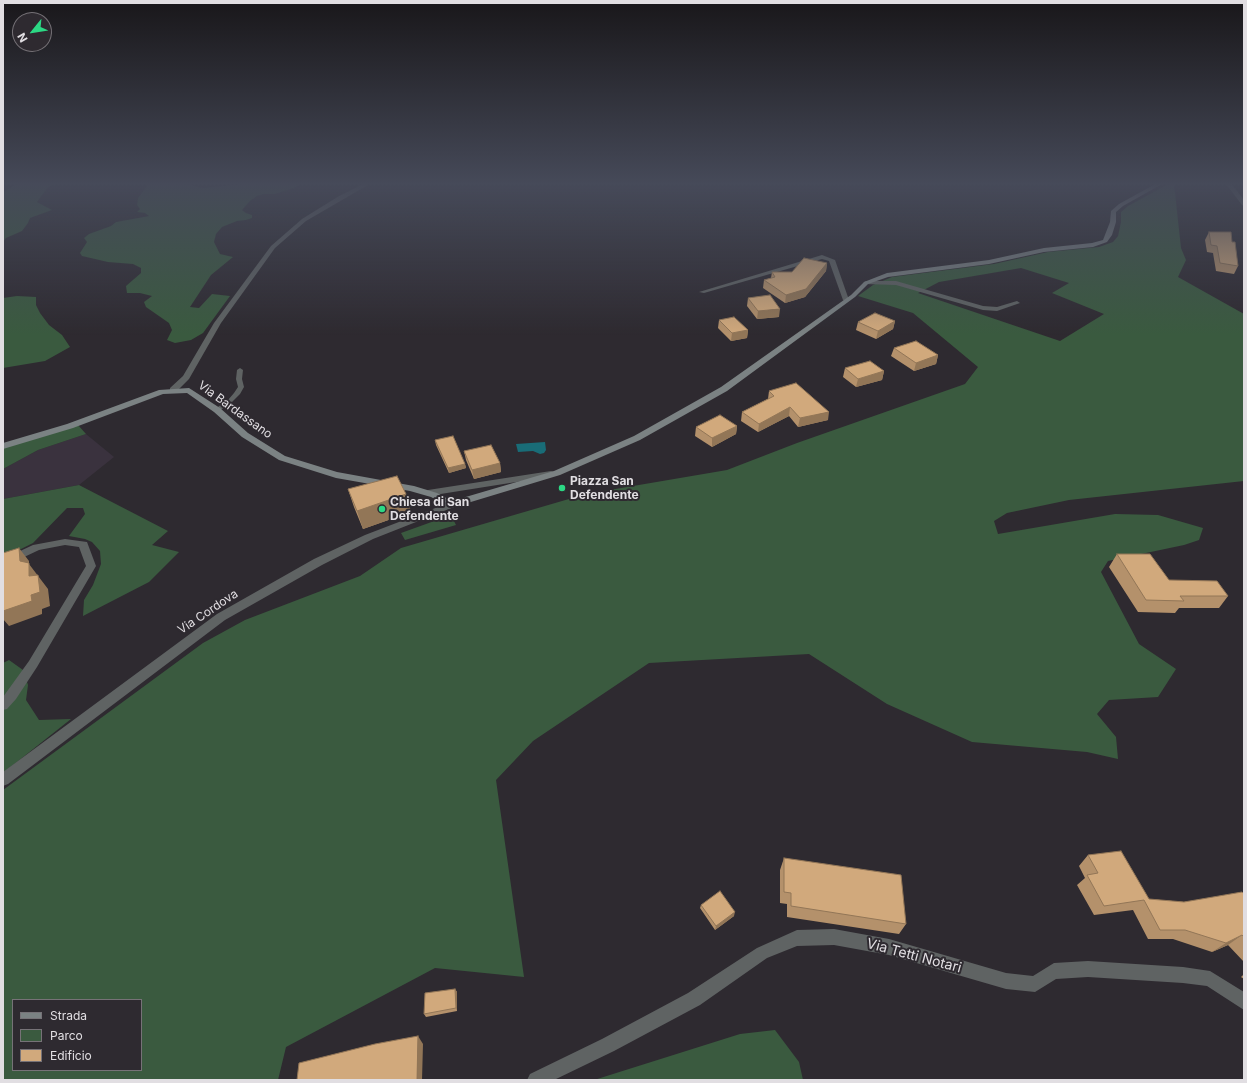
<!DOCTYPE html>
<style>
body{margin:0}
#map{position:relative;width:1247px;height:1083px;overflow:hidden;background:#2e2a30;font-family:Inter,sans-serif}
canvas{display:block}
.frame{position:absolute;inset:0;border:4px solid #e1dee2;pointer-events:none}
.legend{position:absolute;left:12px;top:999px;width:130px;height:72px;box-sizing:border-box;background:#2e2a30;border:1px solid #767277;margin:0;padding:5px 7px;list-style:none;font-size:12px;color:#e1dee2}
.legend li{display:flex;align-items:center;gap:8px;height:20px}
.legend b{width:20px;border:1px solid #767277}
.north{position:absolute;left:12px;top:12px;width:40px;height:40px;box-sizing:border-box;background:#2e2a30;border:1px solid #767277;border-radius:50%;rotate:240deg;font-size:11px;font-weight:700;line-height:16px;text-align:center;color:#e1dee2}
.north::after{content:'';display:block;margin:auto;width:14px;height:18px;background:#2cd884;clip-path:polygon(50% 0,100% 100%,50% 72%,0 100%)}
</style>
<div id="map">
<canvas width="1247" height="1083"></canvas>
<div class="frame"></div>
<ul class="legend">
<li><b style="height:5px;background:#7b8283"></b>Strada</li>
<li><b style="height:11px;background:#3a5a3f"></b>Parco</li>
<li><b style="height:11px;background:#d1a97c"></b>Edificio</li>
</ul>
<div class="north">N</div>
</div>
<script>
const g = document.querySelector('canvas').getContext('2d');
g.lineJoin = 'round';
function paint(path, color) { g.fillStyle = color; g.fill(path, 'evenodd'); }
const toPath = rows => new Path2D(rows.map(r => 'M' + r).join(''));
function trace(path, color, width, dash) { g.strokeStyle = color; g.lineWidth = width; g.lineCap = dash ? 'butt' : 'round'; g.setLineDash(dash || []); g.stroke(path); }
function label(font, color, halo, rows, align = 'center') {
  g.font = font + ' Inter,sans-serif'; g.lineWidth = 4; g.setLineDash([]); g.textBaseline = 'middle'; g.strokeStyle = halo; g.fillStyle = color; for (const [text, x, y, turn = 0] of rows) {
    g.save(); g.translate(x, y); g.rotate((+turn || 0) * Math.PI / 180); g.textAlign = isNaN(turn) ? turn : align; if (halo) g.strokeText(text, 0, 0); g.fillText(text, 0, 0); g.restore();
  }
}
paint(toPath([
 [86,434,114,457,79,485,3,499,3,469,38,450]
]), '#3a323e');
paint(toPath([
 [18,183,56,183,48,187,37,202,52,210,30,218,28,223,22,231,6,238,3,242,3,192],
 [149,183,183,183,202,188,235,185,244,183,302,183,294,188,275,194,264,194,257,196,250,201,242,210,246,213,252,215,252,218,246,220,237,221,222,227,216,234,214,242,220,254,233,257,211,275,190,307,199,308,212,294,230,296,203,333,191,340,175,343,167,340,172,330,169,323,146,307,144,302,152,296,140,293,127,293,126,286,141,273,141,268,133,264,108,262,82,256,80,253,87,242,84,238,89,234,111,226,116,222,149,216,145,213,137,212,140,209,137,205,138,198],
 [1170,183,1174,183,1181,248,1186,260,1178,277,1244,314,1244,481,1069,500,1007,513,994,521,998,534,1115,514,1158,515,1203,528,1199,540,1184,545,1108,561,1101,572,1139,644,1176,669,1158,697,1109,700,1097,714,1116,737,1118,759,1087,752,972,742,887,704,809,654,649,663,533,741,496,780,524,977,435,968,286,1047,278,1080,3,1080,3,790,203,643,245,620,360,576,401,548,586,494,727,470,797,443,965,384,978,367,913,313,858,296,873,285,892,277,994,264,1048,252,1099,247,1113,242,1118,236,1121,222,1121,212,1128,206],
 [1021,268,1069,283,1052,293,1104,314,1060,341,918,293,939,282],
 [13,1000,141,1000,141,1070,13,1070],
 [17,296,36,297,36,305,40,313,49,325,62,335,70,347,45,361,3,368,3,298],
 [78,425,86,434,38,450,3,469,3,448],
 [79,485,168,531,152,545,179,552,149,582,83,616,84,600,93,585,101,564,100,551,92,542,85,539,69,536,85,514,83,508,67,508,33,543,3,558,3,499],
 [451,515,456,525,405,540,401,533],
 [9,660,23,670,28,685,26,700,39,720,71,719,3,773,3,663],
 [775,1030,799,1062,803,1080,594,1080,740,1034]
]), '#3a5a3f');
paint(toPath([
 [545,442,546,450,544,453,540,454,533,451,518,452,516,444]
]), '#196c77');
paint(toPath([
 [240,368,243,370,242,379,244,387,240,394,232,402,219,411,215,411,215,409,228,400,234,393,238,387,236,379,237,370,240,368]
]), '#5f6363');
paint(toPath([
 [1225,183,1231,183,1244,200,1244,206,1242,205,1225,183],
 [363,184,368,185,306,221,275,248,221,323,189,379,176,392,170,392,170,388,183,376,214,323,271,246,302,219,339,196,363,184],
 [822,255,835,260,849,300,848,301,843,300,829,261,822,259,704,293,699,292,822,255],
 [866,281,896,281,983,306,997,307,1017,301,1020,303,997,311,983,310,896,285,864,284,864,282,866,281],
 [551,471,554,472,556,474,554,476,428,496,423,493,428,490,551,471],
 [451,502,456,505,454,507,373,539,322,565,225,620,8,784,3,786,3,772,217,614,314,559,365,535,451,502],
 [65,539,87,542,96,566,37,667,16,699,7,709,3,710,3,697,29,661,86,566,79,547,65,545,39,550,3,567,3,559,33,545,65,539],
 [834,929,889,939,1006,973,1033,976,1054,963,1088,961,1183,967,1210,971,1244,992,1244,1010,1207,986,1183,983,1088,977,1056,979,1035,992,1006,989,889,955,834,945,797,946,767,958,700,1005,614,1051,554,1080,527,1080,530,1074,602,1039,688,993,757,948,797,930,834,929]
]), '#5f6363');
paint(toPath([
 [1157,183,1164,183,1123,206,1116,212,1116,222,1112,235,1107,242,1093,247,1044,252,989,264,888,277,868,284,855,297,727,391,640,440,560,475,451,508,431,497,410,491,336,478,279,460,242,437,214,412,187,393,163,394,73,428,3,449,3,443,67,424,159,390,189,388,220,408,248,433,285,456,337,472,414,486,437,493,452,501,554,471,634,436,721,387,851,295,864,282,887,273,989,260,1044,248,1092,243,1103,240,1110,222,1111,211,1119,204,1157,183]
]), '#7b8283');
paint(toPath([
 [1209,232,1232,242,1238,266,1234,274,1216,271,1213,253,1207,252,1205,240],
 [827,263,826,271,805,297,785,303,763,288,764,280,771,278,772,272,792,272],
 [748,298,779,317,757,319,747,306],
 [719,320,748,330,747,338,731,341,718,328],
 [895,321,893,329,876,339,856,330,858,322],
 [894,348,938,355,936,364,914,371,891,356],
 [845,368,884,371,882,380,856,387,843,377],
 [769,391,828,420,798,427,789,416,758,432,741,421,742,412,768,399],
 [737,426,736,434,712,447,695,436,696,427],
 [435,440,465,464,466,468,449,473,436,445],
 [464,451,500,463,501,472,474,479,466,460],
 [348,489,406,494,411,512,363,529,354,507],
 [1117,554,1169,580,1228,596,1219,608,1179,608,1175,613,1138,612,1109,567],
 [1088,855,1149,899,1184,902,1244,894,1244,962,1228,945,1212,952,1173,939,1148,939,1133,910,1094,915,1077,885,1085,878,1079,866],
 [784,858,906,924,899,934,787,917,787,904,780,903,780,870],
 [701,905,734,916,715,930,700,908],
 [1244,974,1244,979,1241,977],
 [455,989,457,992,457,1011,426,1017,424,1014]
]), '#b4916b');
paint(toPath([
 [827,263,826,271,805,297,785,303,786,295],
 [780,309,779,317,757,319,758,311],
 [895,321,893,329,876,339,878,331],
 [748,330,747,338,731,341,732,333],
 [938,355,936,364,914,371,916,363],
 [884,371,882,380,856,387,858,379],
 [790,407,789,416,758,432,759,424],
 [829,412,828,420,798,427,800,418],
 [737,426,736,434,712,447,712,438],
 [500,463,501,472,474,479,472,470],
 [465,464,466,468,449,473,448,468],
 [406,494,411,512,363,529,357,511],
 [19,548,29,561,29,564,48,589,50,606,42,609,42,614,9,626,3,619,3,611,31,595,29,576,20,561],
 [735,912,734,916,715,930,716,926],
 [1242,935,1228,945,1212,952,1226,943],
 [455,989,457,992,457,1011,456,1008],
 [418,1036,423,1044,422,1080,417,1080]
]), '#927657');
const building = toPath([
 [1209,232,1231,232,1232,242,1235,242,1238,266,1220,263,1217,246,1211,245,1209,232],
 [804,258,827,263,806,289,786,295,764,280,775,277,772,272,792,272,804,258],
 [770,295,780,309,758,311,748,298,770,295],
 [875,313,895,321,878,331,858,322,875,313],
 [734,317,748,330,732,333,719,320,734,317],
 [916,341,938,355,916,363,894,348,916,341],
 [870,361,884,371,858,379,845,368,870,361],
 [796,383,829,412,800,418,790,407,759,424,742,412,774,396,769,391,796,383],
 [720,415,737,426,712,438,696,427,720,415],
 [453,436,465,464,448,468,435,440,453,436],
 [491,445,500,463,472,470,464,451,491,445],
 [397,476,406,494,357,511,348,489,397,476],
 [19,548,20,561,29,563,29,576,38,575,40,592,31,595,32,601,3,611,3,553,19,548],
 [1117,554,1150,554,1169,580,1217,581,1228,596,1180,596,1184,601,1146,600,1117,554],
 [1121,851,1149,899,1184,902,1242,892,1244,894,1244,937,1242,935,1226,943,1185,930,1160,930,1144,900,1104,906,1087,875,1098,873,1088,855,1121,851],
 [784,858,901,875,906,924,791,906,791,893,784,892,784,858],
 [720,891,735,912,716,926,701,905,720,891],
 [455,989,456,1008,424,1014,425,993,455,989],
 [418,1036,417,1080,297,1080,299,1063,375,1044,418,1036]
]);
paint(building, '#d1a97c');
trace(building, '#927657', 1);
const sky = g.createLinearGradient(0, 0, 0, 335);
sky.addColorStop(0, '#19171a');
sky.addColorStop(0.55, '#464a59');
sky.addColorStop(1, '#464a5900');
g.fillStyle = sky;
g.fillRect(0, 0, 1247, 335);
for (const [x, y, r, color] of [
 [562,488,4,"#2cd884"],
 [382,509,4,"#2cd884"]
]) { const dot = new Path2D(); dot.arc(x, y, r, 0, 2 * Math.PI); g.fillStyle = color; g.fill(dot); trace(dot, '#2e2a30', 1.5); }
label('12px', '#e1dee2', '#2e2a30', [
 ["Via Bardassano",235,410,36],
 ["Via Cordova",208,612,-34]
]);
label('bold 12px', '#e1dee2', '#2e2a30', [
 ["Piazza San",570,481],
 ["Defendente",570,495],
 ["Chiesa di San",390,502],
 ["Defendente",390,516]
], 'left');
label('14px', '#e1dee2', '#2e2a30', [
 ["Via Tetti Notari",914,956,15]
]);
</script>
